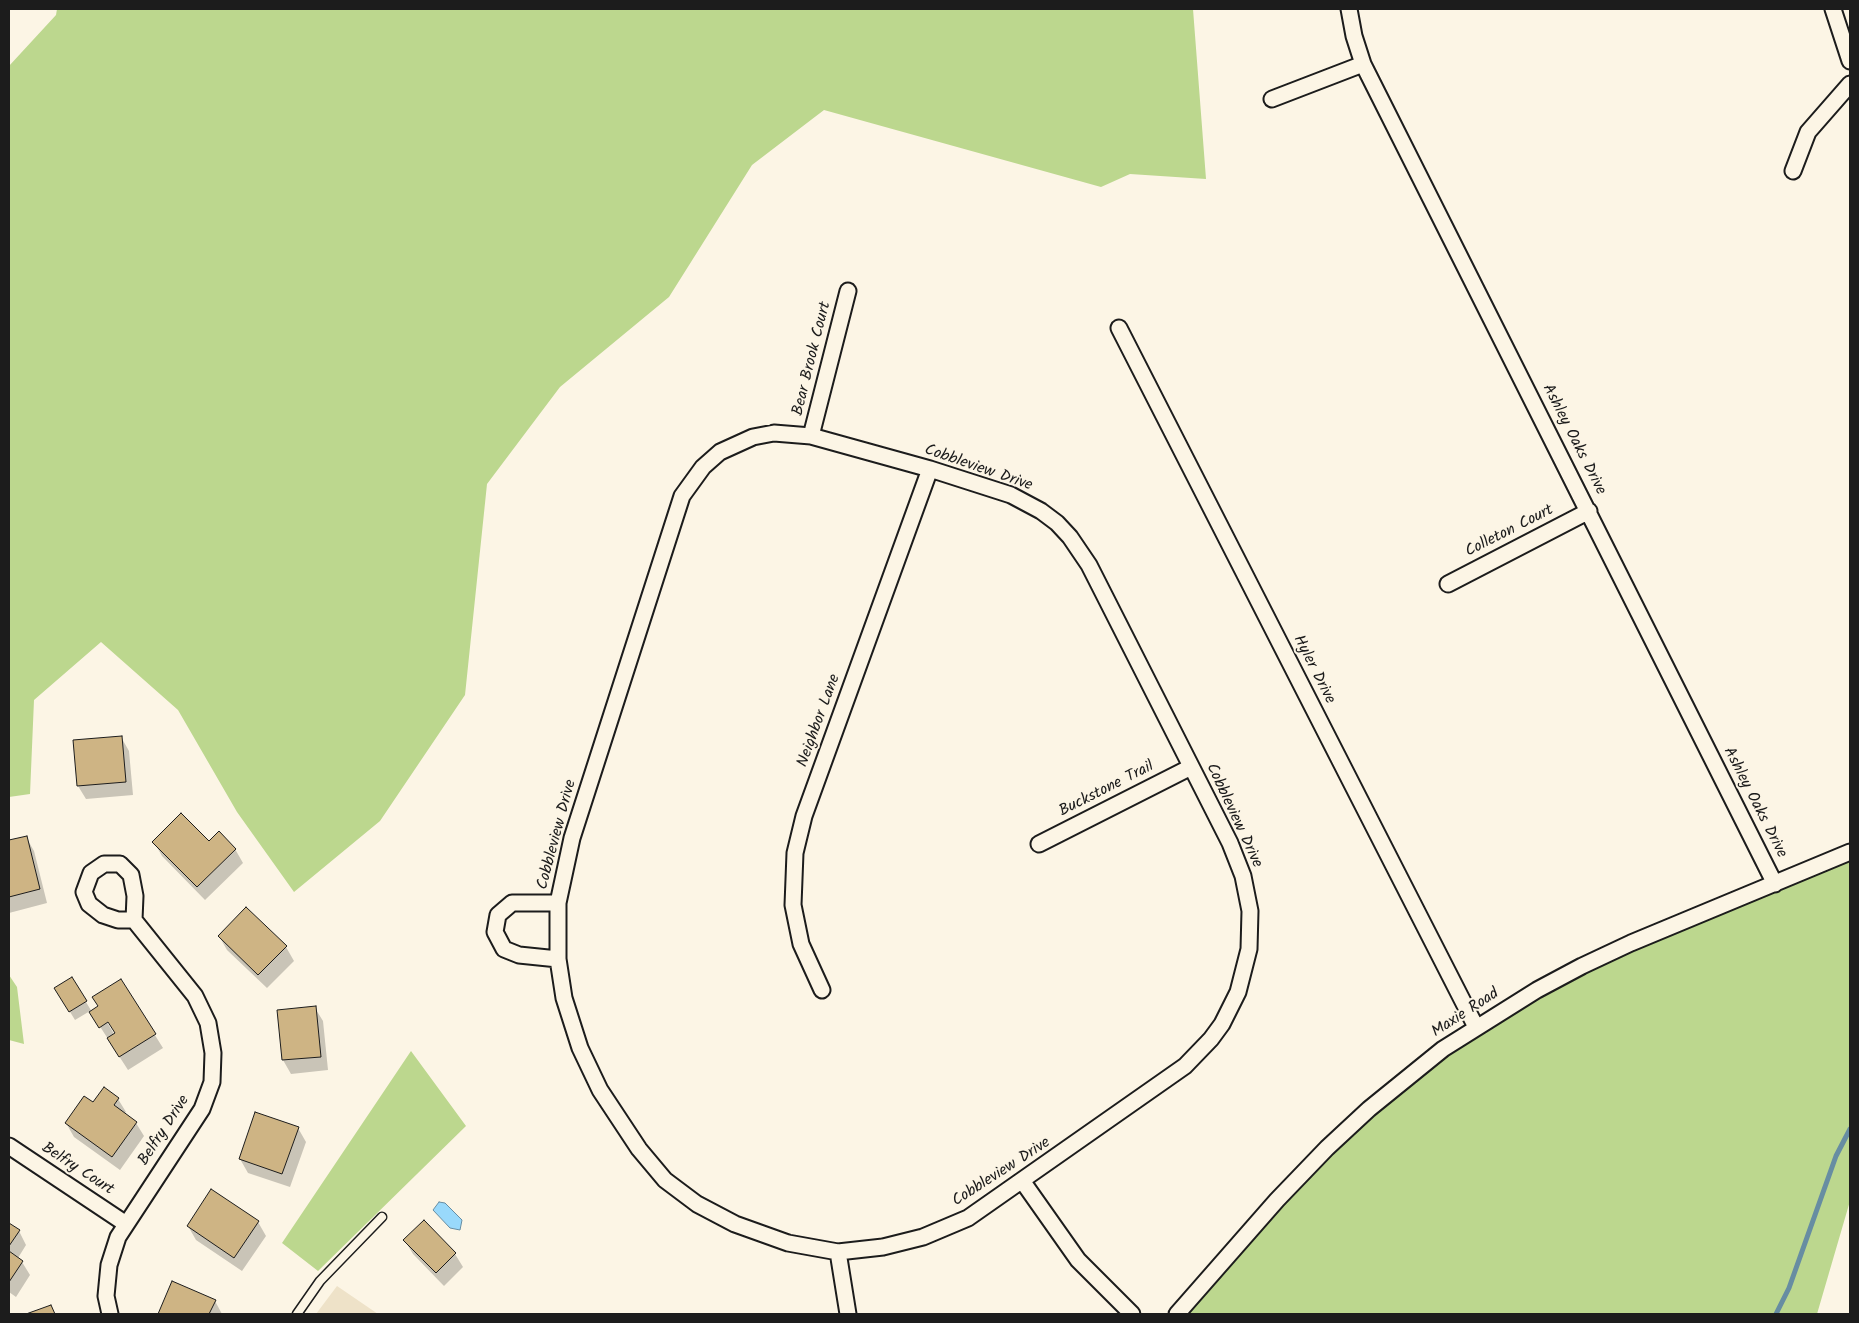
<!DOCTYPE html>
<style>
body{margin:0}
#map{position:relative;width:1859px;height:1323px;overflow:hidden;background:#fcf5e5;font-family:Kalam,sans-serif}
canvas{display:block}
.frame{position:absolute;inset:0;border:10px solid #1c1c1c;pointer-events:none}
</style>
<div id="map">
<canvas width="1859" height="1323"></canvas>
<div class="frame"></div>
</div>
<script>
const g = document.querySelector('canvas').getContext('2d');
g.lineJoin = 'round';
function paint(path, color) { g.fillStyle = color; g.fill(path, 'evenodd'); }
const toPath = rows => new Path2D(rows.map(r => 'M' + r).join(''));
function trace(path, color, width, dash) { g.strokeStyle = color; g.lineWidth = width; g.lineCap = dash ? 'butt' : 'round'; g.setLineDash(dash || []); g.stroke(path); }
function label(font, color, halo, rows, align = 'center') {
  g.font = font + ' Kalam,sans-serif'; g.lineWidth = 4; g.setLineDash([]); g.textBaseline = 'middle'; g.strokeStyle = halo; g.fillStyle = color; for (const [text, x, y, turn = 0] of rows) {
    g.save(); g.translate(x, y); g.rotate((+turn || 0) * Math.PI / 180); g.textAlign = isNaN(turn) ? turn : align; if (halo) g.strokeText(text, 0, 0); g.fillText(text, 0, 0); g.restore();
  }
}
paint(toPath([
 [337,1286,378,1314,316,1314]
]), '#eee2c8');
paint(toPath([
 [57,9,1193,9,1206,179,1130,174,1101,187,824,110,752,165,669,297,560,387,487,484,465,695,380,821,294,892,237,812,178,710,101,642,34,700,30,794,9,797,9,66,56,15],
 [1850,852,1850,1201,1817,1314,1177,1314,1369,1109,1537,990],
 [9,975,17,987,24,1044,9,1040],
 [411,1051,466,1126,318,1271,282,1243]
]), '#bcd78e');
const water = toPath([
 [439,1202,445,1203,462,1220,460,1230,450,1228,433,1210,439,1202]
]);
paint(water, '#99d9fb');
trace(water, '#678da2', 1);
paint(toPath([
 [121,737,129,751,133,795,86,799,78,786],
 [26,837,34,851,47,903,9,913,9,842],
 [154,842,209,843,235,849,243,863,205,900,162,856],
 [219,936,286,947,294,961,267,988,227,950],
 [72,979,92,1012,99,1007,94,998,121,981,163,1048,128,1070,90,1011,75,1020,56,989],
 [106,1016,117,1034,114,1034,104,1017],
 [315,1008,323,1021,328,1070,291,1074,283,1060],
 [118,1099,126,1112,124,1114,136,1123,144,1136,120,1170,74,1137,66,1123],
 [298,1128,306,1142,290,1187,248,1173,240,1159],
 [258,1222,266,1236,242,1271,196,1240,188,1226],
 [9,1225,19,1231,26,1245,18,1258,22,1262,30,1275,16,1297,9,1292],
 [405,1241,455,1254,463,1267,444,1286,413,1254],
 [173,1283,215,1301,222,1314,159,1314]
]), '#0003');
trace(toPath([
 [1776,1314,1789,1288,1836,1156,1850,1129]
]), '#678da2', 5);
const building = toPath([
 [122,736,126,782,77,786,73,740,122,736],
 [181,813,209,841,219,831,236,849,197,887,152,842,181,813],
 [27,836,40,889,9,897,9,840,27,836],
 [246,907,287,946,258,975,218,936,246,907],
 [72,977,87,1001,69,1012,54,988,72,977],
 [121,979,156,1034,119,1057,107,1038,115,1033,108,1022,99,1028,89,1012,98,1006,92,997,121,979],
 [316,1006,321,1057,282,1060,277,1010,316,1006],
 [104,1087,119,1098,114,1105,137,1122,112,1157,65,1123,84,1096,93,1102,104,1087],
 [255,1112,299,1127,282,1174,239,1159,255,1112],
 [211,1189,259,1221,234,1258,187,1226,211,1189],
 [424,1220,456,1253,436,1273,403,1240,424,1220],
 [9,1223,20,1230,9,1246,9,1223],
 [9,1251,23,1261,9,1282,9,1251],
 [172,1281,216,1300,209,1314,158,1314,172,1281],
 [51,1305,55,1314,26,1314,51,1305]
]);
paint(building, '#ceb484');
trace(building, '#1c1c1c', 1);
const service = toPath([
 [297,1314,320,1281,382,1217]
]);
const minor = toPath([
 [1349,9,1354,36,1363,64,1775,884],
 [1833,9,1850,61],
 [1272,99,1363,64],
 [1793,171,1808,132,1850,84],
 [1119,328,1476,1027],
 [774,433,811,436,930,469,1011,495,1041,511,1057,523,1070,537,1089,565,1230,843,1243,876,1250,911,1249,949,1238,992,1222,1024,1211,1039,1185,1066,968,1218,923,1237,883,1247,838,1252,788,1243,735,1224,697,1204,665,1180,639,1149,600,1090,580,1048,564,998,558,959,558,903,572,838,682,496,703,467,720,452,753,437,774,433],
 [811,436,848,291],
 [1448,584,1589,511],
 [1039,844,1191,767],
 [558,903,512,903,498,915,495,932,504,949,519,955,558,959],
 [822,990,801,944,793,905,795,853,804,816,930,469],
 [9,1146,126,1224],
 [1023,1182,1078,1260,1132,1314],
 [838,1252,848,1314],
 [110,1314,106,1296,109,1265,118,1237,202,1109,212,1082,213,1053,208,1023,195,996,134,920,135,896,131,875,120,864,104,864,91,873,84,892,89,904,103,915,118,920,134,920],
 [1177,1314,1277,1200,1327,1148,1369,1109,1443,1049,1537,990,1582,966,1631,943,1850,852]
]);
trace(service, '#1c1c1c', 11);
trace(minor, '#1c1c1c', 19);
trace(service, '#fcf5e5', 8);
trace(minor, '#fcf5e5', 15);
label('16px', '#1c1c1c', '#fcf5e5', [
 ["Bear Brook Court",813,359,-76],
 ["Ashley Oaks Drive",1573,440,63],
 ["Cobbleview Drive",978,469,19],
 ["Colleton Court",1510,532,-27],
 ["Hyler Drive",1313,670,63],
 ["Neighbor Lane",820,721,-70],
 ["Buckstone Trail",1107,790,-27],
 ["Ashley Oaks Drive",1754,803,63],
 ["Cobbleview Drive",1233,816,65],
 ["Cobbleview Drive",558,835,-75],
 ["Maxie Road",1466,1014,-33],
 ["Belfry Drive",165,1131,-57],
 ["Belfry Court",77,1170,33],
 ["Cobbleview Drive",1002,1173,-33]
]);
</script>
